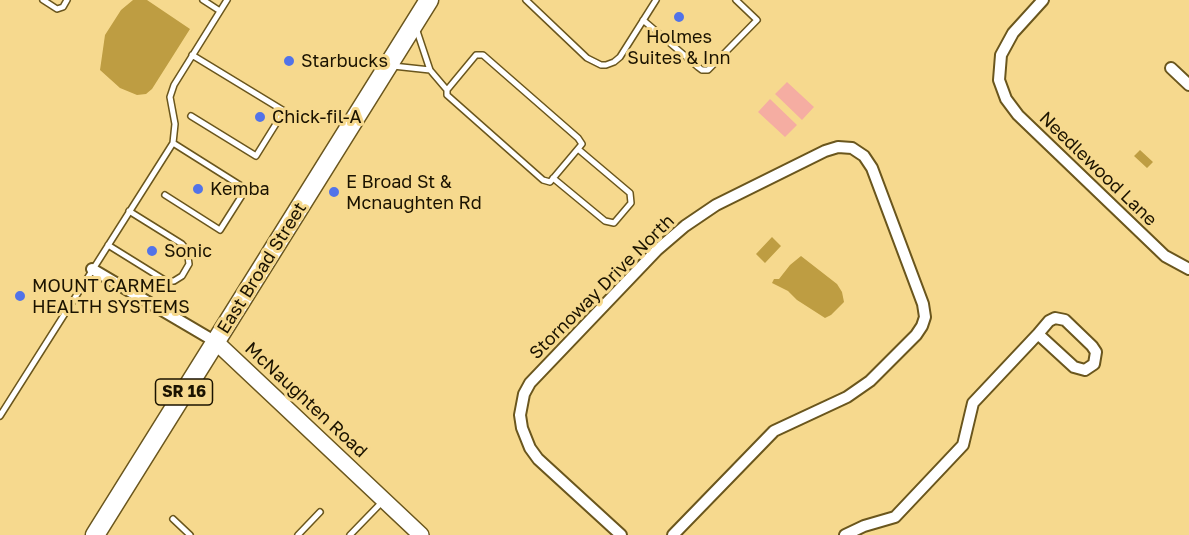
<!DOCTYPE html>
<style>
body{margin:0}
canvas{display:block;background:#f6d98e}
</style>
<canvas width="1189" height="535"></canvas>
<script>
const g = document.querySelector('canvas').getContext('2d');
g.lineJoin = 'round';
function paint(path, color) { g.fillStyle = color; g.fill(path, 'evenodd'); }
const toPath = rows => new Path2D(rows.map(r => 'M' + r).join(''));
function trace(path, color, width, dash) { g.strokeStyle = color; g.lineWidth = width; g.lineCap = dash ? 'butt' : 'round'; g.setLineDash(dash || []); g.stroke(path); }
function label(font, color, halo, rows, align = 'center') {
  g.font = font + ' "Golos Text",sans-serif'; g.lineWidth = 6; g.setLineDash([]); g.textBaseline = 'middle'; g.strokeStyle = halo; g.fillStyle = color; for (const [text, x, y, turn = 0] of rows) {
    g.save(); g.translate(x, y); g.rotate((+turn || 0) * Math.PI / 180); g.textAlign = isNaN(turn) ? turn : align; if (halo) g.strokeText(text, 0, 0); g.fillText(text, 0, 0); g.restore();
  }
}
paint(toPath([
 [787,82,814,107,802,120,775,94],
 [770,99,797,125,785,137,758,112]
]), '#f5ada2');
paint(toPath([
 [133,0,147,0,190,29,152,89,146,94,137,95,120,88,100,70,105,35,121,10],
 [1140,150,1153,162,1147,168,1134,156],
 [772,237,781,246,765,263,756,254],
 [801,256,837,284,842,292,844,302,831,315,825,318,797,300,788,291,772,283,774,279,779,279,790,265]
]), '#be9d42');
const lane = toPath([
 [43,0,57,9,63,7,67,0],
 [203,0,220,11],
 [526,0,587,58,601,65,606,65,614,62,620,57,656,0],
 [643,20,698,67,702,70,708,70,757,20,736,0],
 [416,28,430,70,447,90,447,95,543,180,550,182,582,144,578,138,483,55,476,55,447,90],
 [393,66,430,70],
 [191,116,256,156,284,111,192,55],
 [553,178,605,221,614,223,631,203,630,193,578,149],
 [165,195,220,230,246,189,173,143],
 [108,245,166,281,174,281,182,276,189,264,187,250,182,244,129,211],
 [0,416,173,143,175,124,170,97,174,85,227,0],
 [173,519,190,535],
 [298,535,320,512],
 [350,535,383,501]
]);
const street = toPath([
 [1043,0,1013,33,1001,55,999,80,1006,99,1018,115,1165,256,1189,269],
 [1171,68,1189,85],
 [92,269,216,342],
 [621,535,538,459,530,448,522,428,520,415,524,394,530,383,657,250,685,226,716,205,825,151,838,147,852,148,864,156,872,168,923,304,925,317,922,326,916,335,870,381,847,397,774,431,673,535],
 [845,535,864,526,895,517,963,445,973,403,1038,334,1049,321,1055,318,1065,320,1092,346,1096,352,1094,364,1085,370,1074,367,1038,334]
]);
const secondary = toPath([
 [216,342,421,535]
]);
const highway = toPath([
 [95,535,429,0]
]);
trace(lane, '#6a561d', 8);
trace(street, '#6a561d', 14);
trace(secondary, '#6a561d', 18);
trace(highway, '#6a561d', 21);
trace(lane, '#fff', 5);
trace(street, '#fff', 10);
trace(secondary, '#fff', 15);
trace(highway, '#fff', 18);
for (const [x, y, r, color] of [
 [679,17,6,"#5273e8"],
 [289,61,6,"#5273e8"],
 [260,117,6,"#5273e8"],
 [198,189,6,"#5273e8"],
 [334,192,6,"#5273e8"],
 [152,251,6,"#5273e8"],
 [20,296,6,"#5273e8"]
]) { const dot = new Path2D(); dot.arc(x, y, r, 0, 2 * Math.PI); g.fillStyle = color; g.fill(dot); trace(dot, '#f6d98e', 2); }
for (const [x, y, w] of [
 [184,392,57]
]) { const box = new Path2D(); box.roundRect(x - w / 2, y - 13, w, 26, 4.5); g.fillStyle = '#f6d98e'; g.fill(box); trace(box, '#1b1300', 1.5); }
label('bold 16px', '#1b1300', null, [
 ["SR 16",184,392]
]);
label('18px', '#1b1300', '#f6d98e', [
 ["Holmes",679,37,"center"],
 ["Suites & Inn",679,58,"center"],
 ["Starbucks",301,61],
 ["Chick-fil-A",272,117],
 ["E Broad St &",346,182],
 ["Mcnaughten Rd",346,203],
 ["Kemba",210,189],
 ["Sonic",164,251],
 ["MOUNT CARMEL",32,286],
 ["HEALTH SYSTEMS",32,307]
], 'left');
label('18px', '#1b1300', '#f6d98e', [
 ["Needlewood Lane",1098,169,44],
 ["East Broad Street",262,268,-58],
 ["Stornoway Drive North",602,287,-45],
 ["McNaughten Road",306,400,43]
]);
</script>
